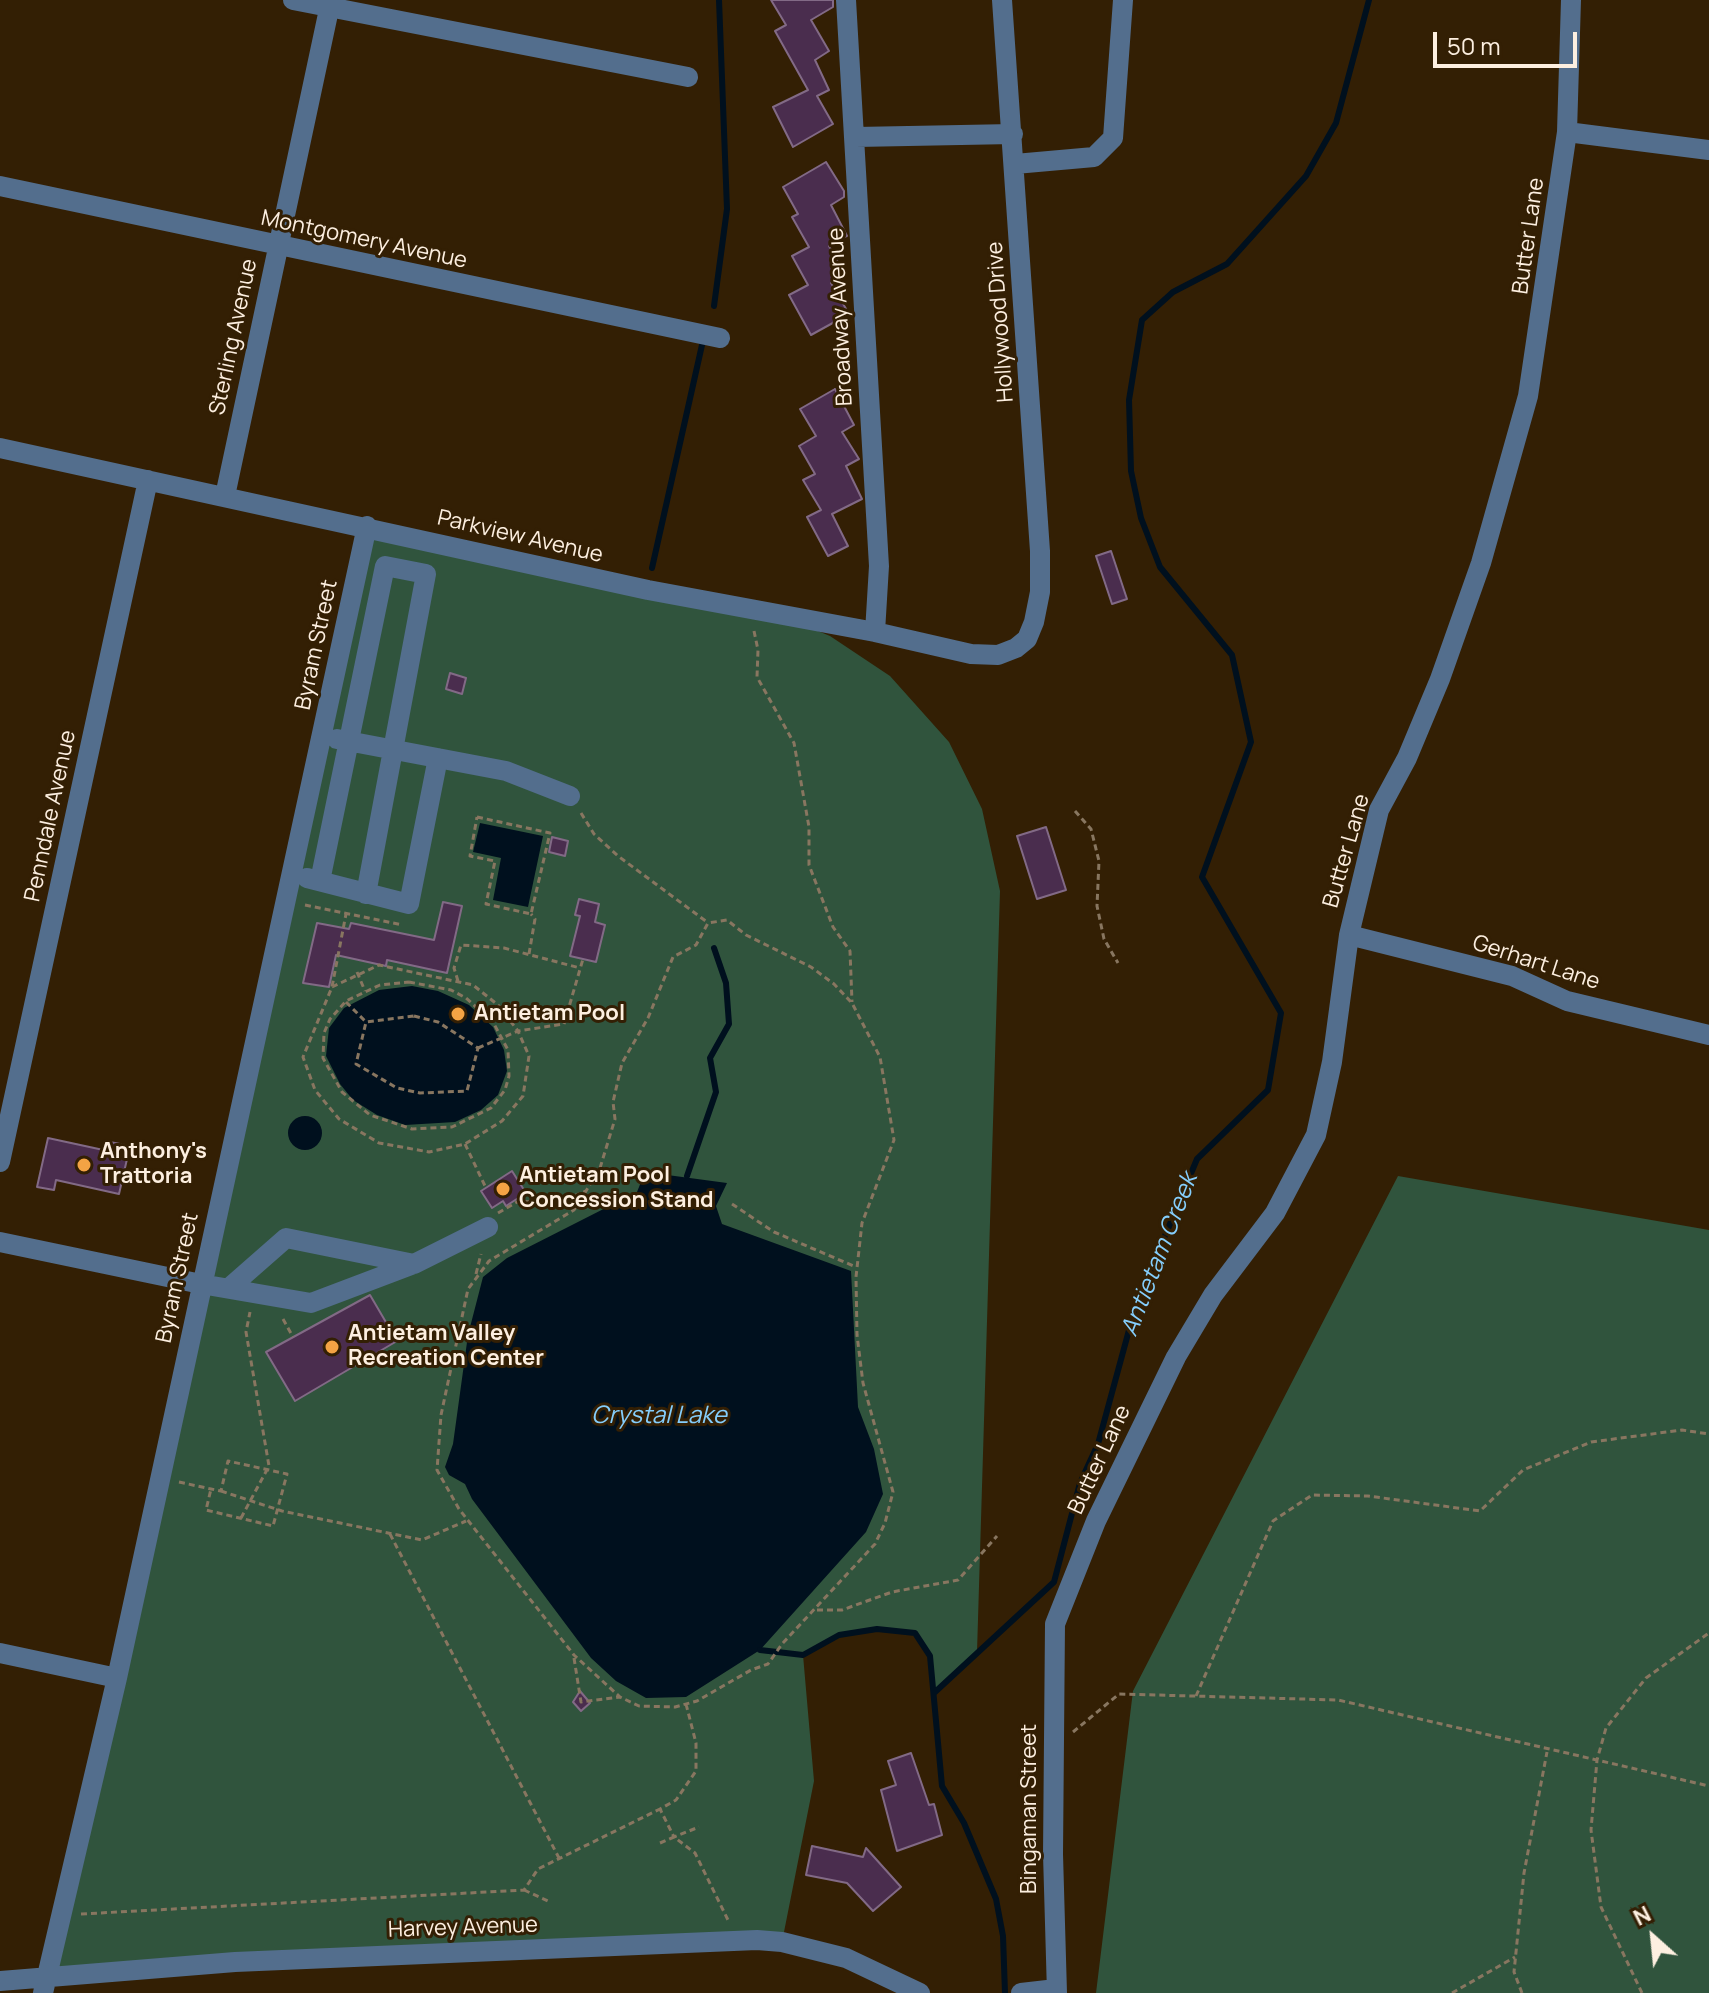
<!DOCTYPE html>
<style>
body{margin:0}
#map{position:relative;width:1709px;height:1993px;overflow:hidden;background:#331f04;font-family:Manrope,sans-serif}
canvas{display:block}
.north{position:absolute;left:1613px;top:1897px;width:80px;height:80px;-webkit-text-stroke:6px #331f04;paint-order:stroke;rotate:333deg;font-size:22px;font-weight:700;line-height:32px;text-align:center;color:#fdefe0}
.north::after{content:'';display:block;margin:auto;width:28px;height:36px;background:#fdefe0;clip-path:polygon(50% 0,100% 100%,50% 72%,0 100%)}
.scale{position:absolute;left:1433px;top:32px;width:144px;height:36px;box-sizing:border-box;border:4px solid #fdefe0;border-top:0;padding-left:10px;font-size:24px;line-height:28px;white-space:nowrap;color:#fdefe0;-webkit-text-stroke:6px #331f04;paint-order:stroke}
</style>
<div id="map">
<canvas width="1709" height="1993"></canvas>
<div class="north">N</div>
<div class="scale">50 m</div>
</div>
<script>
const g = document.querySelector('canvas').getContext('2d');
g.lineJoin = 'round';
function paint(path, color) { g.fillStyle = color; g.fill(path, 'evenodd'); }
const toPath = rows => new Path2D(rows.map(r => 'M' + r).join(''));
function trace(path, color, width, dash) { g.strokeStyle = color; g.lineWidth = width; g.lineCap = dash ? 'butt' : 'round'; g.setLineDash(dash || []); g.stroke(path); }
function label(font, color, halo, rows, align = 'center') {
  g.font = font + ' Manrope,sans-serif'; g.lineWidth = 6; g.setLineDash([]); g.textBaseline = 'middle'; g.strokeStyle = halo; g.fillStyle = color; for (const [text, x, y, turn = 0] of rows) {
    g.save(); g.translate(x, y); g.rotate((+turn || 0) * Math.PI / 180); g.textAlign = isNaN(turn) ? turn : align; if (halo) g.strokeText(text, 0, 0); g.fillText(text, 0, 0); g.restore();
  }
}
paint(toPath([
 [367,526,772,612,830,636,890,676,949,742,982,809,1000,891,977,1652,934,1693,930,1656,915,1633,877,1629,839,1635,803,1655,814,1781,782,1942,46,1979],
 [1398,1176,1709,1230,1709,1993,1096,1993,1133,1691]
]), '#30543d');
paint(toPath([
 [480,823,543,836,528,907,493,900,501,858,473,852],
 [412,986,438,991,469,1005,493,1027,504,1050,507,1071,498,1095,481,1110,455,1122,405,1125,377,1115,353,1100,340,1084,326,1056,329,1028,344,1008,379,990],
 '288 1133a17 17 0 1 1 34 0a17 17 0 1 1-34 0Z',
 [645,1172,727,1183,716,1206,722,1224,851,1271,858,1407,874,1449,883,1494,866,1532,760,1650,686,1697,646,1698,616,1681,591,1658,472,1499,465,1484,449,1475,445,1467,453,1444,468,1335,483,1277,507,1258,637,1192]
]), '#00101e');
trace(toPath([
 [714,306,727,209,719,0],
 [652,568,702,345],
 [687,1176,716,1092,710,1058,729,1024,726,983,714,948],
 [760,1650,803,1655,839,1635,877,1629,915,1633,930,1656,942,1786,964,1823,996,1899,1003,1936,1005,1993],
 [934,1693,1054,1582,1080,1483,1098,1444,1135,1308,1197,1159,1268,1090,1281,1013,1202,877,1251,742,1232,655,1160,567,1141,518,1131,471,1129,400,1142,320,1173,292,1227,264,1306,176,1336,123,1369,0]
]), '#00101e', 6);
const building = toPath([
 [771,0,833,0,833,7,811,20,829,51,815,60,829,90,817,96,833,124,793,147,773,107,808,90,775,31,786,25,771,0],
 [826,162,844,191,844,197,831,205,847,236,829,246,845,275,831,283,849,314,811,335,789,295,808,285,792,256,809,247,792,217,798,214,783,187,826,162],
 [835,389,854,425,842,432,859,459,846,466,862,499,832,514,848,546,828,556,807,517,821,510,803,480,815,474,799,446,816,436,800,409,835,389],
 [1111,551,1127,599,1112,604,1096,556,1111,551],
 [450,673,466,678,462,694,446,689,450,673],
 [1046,827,1066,890,1037,899,1017,836,1046,827],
 [552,837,568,841,565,856,549,852,552,837],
 [579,899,599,904,595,922,605,925,596,962,570,956,580,916,575,915,579,899],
 [443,902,462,906,447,973,387,960,386,966,336,955,329,987,303,983,317,923,349,929,351,923,434,940,443,902],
 [48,1138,108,1151,110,1142,130,1146,119,1194,56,1180,54,1190,37,1187,48,1138],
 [512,1171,526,1193,506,1206,503,1201,492,1208,481,1191,512,1171],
 [370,1295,397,1341,295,1401,266,1352,370,1295],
 [580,1691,590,1703,581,1711,573,1702,580,1691],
 [911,1753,929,1805,934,1804,942,1835,897,1851,881,1790,896,1785,888,1761,911,1753],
 [812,1846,863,1857,866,1848,901,1887,873,1911,847,1883,806,1875,812,1846]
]);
paint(building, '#4a2d4e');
trace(building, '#826a86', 2);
trace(toPath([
 [754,631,758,650,757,677,794,743,809,827,809,865,833,927,850,951,852,1002],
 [1075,811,1091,829,1099,861,1097,906,1104,939,1118,963],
 [581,813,594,834,618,856,707,922],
 [477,817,550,833,531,914,486,904,495,861,470,856,477,817],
 [305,905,403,925],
 [529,954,535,919,531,914],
 [357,972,365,991],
 [458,981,454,968,461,945,504,948,580,968],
 [409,982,451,990,466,998,493,1022,508,1050,509,1076,505,1090,491,1108,452,1127,412,1129,370,1115,342,1092,323,1058,324,1033,330,1019,346,1001,380,985,409,982],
 [332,987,379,965,473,985,498,1005,518,1031,529,1056,523,1096,502,1121,465,1144,429,1152,379,1143,339,1119,315,1090,303,1057,332,987,346,914],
 [346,1002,366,1022],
 [414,1016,438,1022,478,1048,467,1091,420,1093,397,1088,356,1064,366,1022,414,1016],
 [478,1048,518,1031,564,1024,583,959],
 [465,1144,486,1188],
 [732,1204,774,1232,856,1267],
 [498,1213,517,1202,561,1201,586,1191,600,1168,615,1119,613,1102,622,1063,648,1018,673,957,696,945,708,923,727,920,746,935,811,967,834,984,852,1003,880,1057,894,1140,862,1223,856,1277,857,1335,863,1383,893,1492,885,1523,875,1544,782,1644,768,1664,751,1670,697,1701,675,1707,639,1706,620,1697,574,1655,459,1509,437,1470,441,1415,468,1289,489,1261,574,1210,586,1191],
 [476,1274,481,1254],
 [283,1319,293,1337],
 [179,1482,211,1489,221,1491,228,1461,287,1474,273,1526,206,1510,211,1489],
 [221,1491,282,1511,422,1540,466,1521],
 [241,1518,269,1466,246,1332,250,1312],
 [390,1534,559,1858],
 [817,1610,842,1610,892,1592,958,1580,997,1536],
 [574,1658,581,1702,620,1697],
 [1196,1696,1273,1521,1312,1495,1368,1496,1480,1511,1523,1470,1591,1442,1682,1430,1709,1434],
 [686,1704,696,1743,696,1771,676,1800,660,1809,674,1837,699,1827],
 [1073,1732,1119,1694,1338,1700,1709,1786],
 [660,1843,674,1837,695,1853,728,1920],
 [524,1890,548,1901],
 [81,1914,524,1890,538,1869,660,1809],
 [1452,1993,1515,1957],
 [1522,1993,1514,1972,1524,1873,1547,1752],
 [1642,1993,1601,1907,1591,1830,1597,1760,1606,1728,1646,1678,1709,1633]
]), '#887660', 3, [6, 4]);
trace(toPath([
 [293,0,688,77],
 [846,0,879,566,875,632],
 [1567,132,1709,150],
 [856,137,1013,134],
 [1015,164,1094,157,1113,138,1123,0],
 [0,186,720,338],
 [0,448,648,590,875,632,971,654,998,655,1016,648,1027,639,1034,622,1040,592,1040,551,1002,0],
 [225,496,331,0],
 [337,739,506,771,570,796],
 [307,878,409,904,438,758],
 [320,881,385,566,426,574,366,894],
 [1349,935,1512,976,1567,1001,1709,1035],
 [0,1162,148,480],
 [0,1242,201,1284,311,1303,414,1264,286,1238,229,1288],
 [414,1264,488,1227],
 [0,1653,117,1678],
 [0,1981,235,1962,757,1940,782,1942,846,1958,920,1993],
 [43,1993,117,1678,367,526],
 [1021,1993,1056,1989],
 [1057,1993,1053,1854,1055,1624,1096,1521,1176,1357,1213,1295,1275,1213,1316,1135,1332,1062,1349,935,1379,810,1407,758,1440,679,1481,563,1528,396,1567,132,1571,0]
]), '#536e8d', 20);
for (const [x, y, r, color] of [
 [458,1014,8,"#f4a344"],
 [84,1165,8,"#f4a344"],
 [503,1189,8,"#f4a344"],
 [332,1347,8,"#f4a344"]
]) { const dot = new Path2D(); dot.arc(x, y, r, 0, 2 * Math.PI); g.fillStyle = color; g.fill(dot); trace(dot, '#331f04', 3); }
label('22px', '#fdefe0', '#331f04', [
 ["Butter Lane",1529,236,-82],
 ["Montgomery Avenue",364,240,12],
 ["Broadway Avenue",841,317,-93],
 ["Hollywood Drive",1001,322,-94],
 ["Sterling Avenue",234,337,-78],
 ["Parkview Avenue",520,537,13],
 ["Byram Street",317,645,-78],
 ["Penndale Avenue",51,816,-78],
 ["Butter Lane",1347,851,-74],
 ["Gerhart Lane",1536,963,18],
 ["Byram Street",178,1278,-78],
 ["Butter Lane",1100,1460,-65],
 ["Bingaman Street",1030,1809,-90],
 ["Harvey Avenue",463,1928,-2]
]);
label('bold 22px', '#fdefe0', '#331f04', [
 ["Antietam Pool",474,1014],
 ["Anthony's",100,1152],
 ["Trattoria",100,1177],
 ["Antietam Pool",519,1176],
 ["Concession Stand",519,1201],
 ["Antietam Valley",348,1334],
 ["Recreation Center",348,1359]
], 'left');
label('italic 24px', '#85cefc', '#331f04', [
 ["Antietam Creek",1160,1255,-69],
 ["Crystal Lake",659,1416]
]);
</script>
